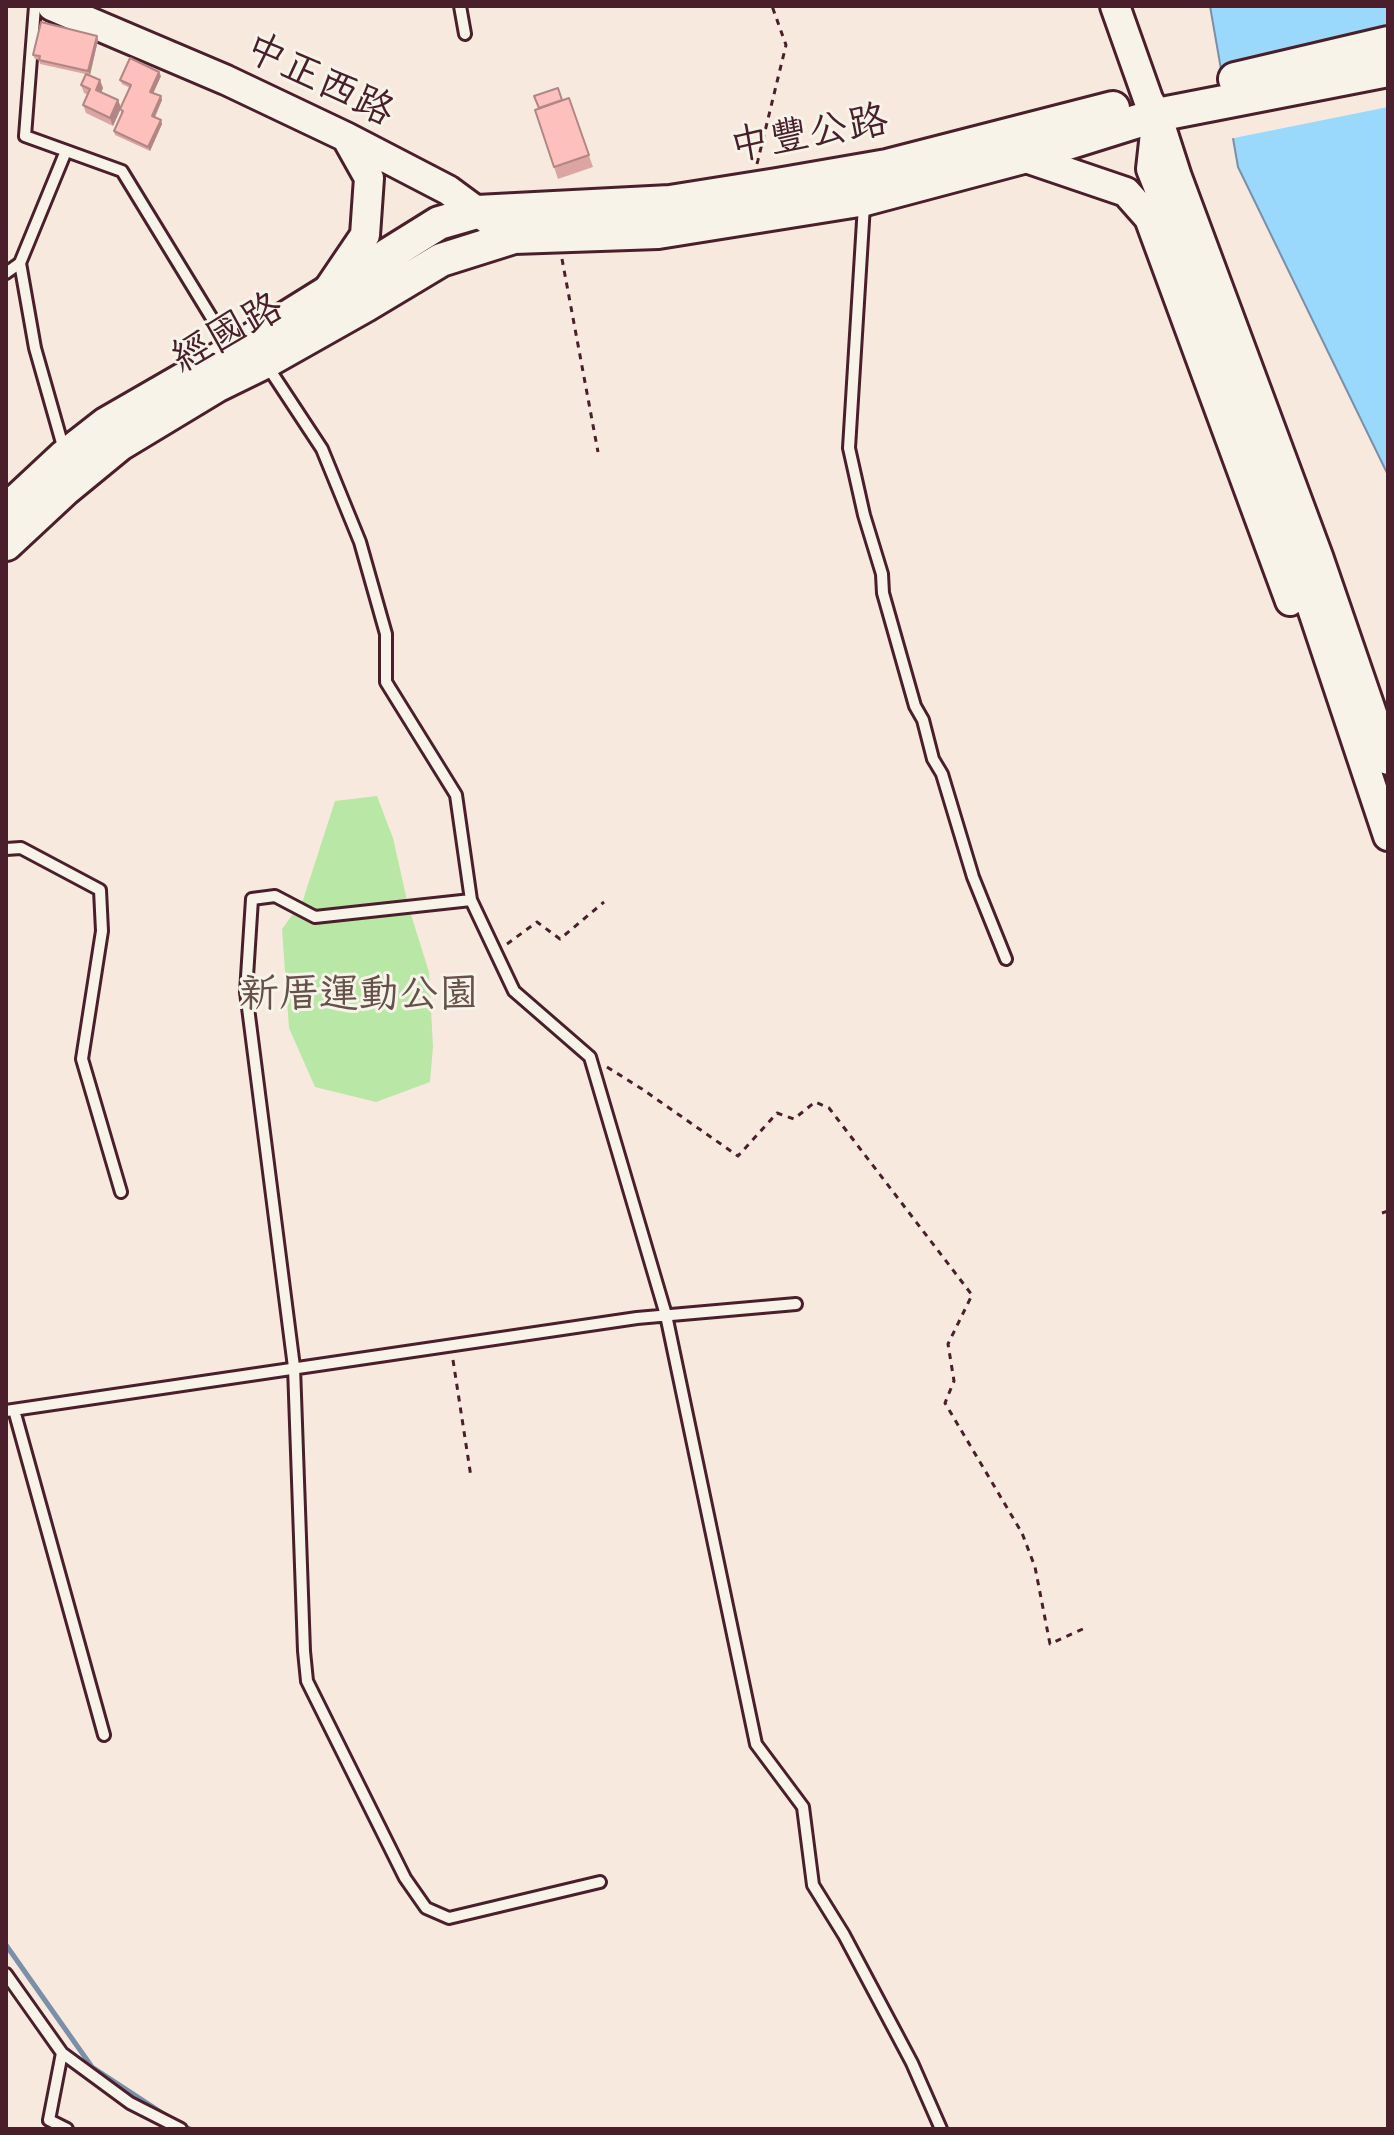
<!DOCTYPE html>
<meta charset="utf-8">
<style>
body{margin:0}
#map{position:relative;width:1394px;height:2135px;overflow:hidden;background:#f8e9df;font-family:Caveat,sans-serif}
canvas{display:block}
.frame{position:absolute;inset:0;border:8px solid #4a1f2b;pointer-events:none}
</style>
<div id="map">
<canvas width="1394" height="2135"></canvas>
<div class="frame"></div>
</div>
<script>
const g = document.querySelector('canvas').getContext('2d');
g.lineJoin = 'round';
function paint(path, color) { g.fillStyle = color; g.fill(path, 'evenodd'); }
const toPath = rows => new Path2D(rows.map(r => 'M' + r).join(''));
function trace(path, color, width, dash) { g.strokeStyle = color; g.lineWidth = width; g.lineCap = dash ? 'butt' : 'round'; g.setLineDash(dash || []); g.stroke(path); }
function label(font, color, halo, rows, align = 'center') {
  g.font = font + ' Caveat,"LXGW WenKai TC",sans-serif'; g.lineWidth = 6; g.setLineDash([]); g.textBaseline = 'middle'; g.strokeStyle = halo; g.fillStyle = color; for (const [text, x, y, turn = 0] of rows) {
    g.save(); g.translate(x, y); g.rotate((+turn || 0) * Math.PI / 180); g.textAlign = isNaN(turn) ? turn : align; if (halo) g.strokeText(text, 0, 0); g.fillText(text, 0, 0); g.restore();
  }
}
paint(toPath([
 [377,796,393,838,408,905,429,972,433,1047,430,1082,376,1102,315,1087,289,1028,282,929,303,900,335,801]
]), '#b9e7a5');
const water = toPath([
 [1210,6,1388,6,1388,475,1238,167,1210,6]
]);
paint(water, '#9bd9fc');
trace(water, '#7b8fa8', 2);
paint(toPath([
 [1388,52,1388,107,1229,139,1220,86]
]), '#f8e9df');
trace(toPath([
 [6,1945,92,2067,179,2124,190,2129]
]), '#7b8fa8', 5);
const lane = toPath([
 [35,6,25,136,122,171,216,325,238,342],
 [460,6,465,34],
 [864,205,849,448,864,515,882,574,883,593,915,706,923,720,933,759,942,774,973,877,1006,959],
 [6,273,20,263],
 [266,364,322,449,360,542,386,634,386,682,456,795,471,900,514,991,590,1057,666,1315,756,1744,803,1807,813,1885,844,1935,912,2063,941,2129],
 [64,450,35,348,20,263,66,151],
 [6,849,21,848,100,890,102,931,82,1059,121,1192],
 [471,900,315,917,275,896,252,899,246,992,294,1367,304,1651,307,1681,405,1878,426,1908,449,1918,600,1882],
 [14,1410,104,1735],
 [6,1411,637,1318,796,1304],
 [6,1974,62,2053,130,2103,181,2129],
 [62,2053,49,2120,67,2129]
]);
const secondary = toPath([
 [52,6,226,80,346,137,448,190,490,221],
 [1115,6,1148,99,1157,115,1177,177,1319,559,1388,760],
 [1156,124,1151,169,1180,241,1293,551,1388,836],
 [1023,157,1126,192,1149,218,1290,601],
 [325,294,365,235,369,178,346,137]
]);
const primary = toPath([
 [1235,79,1388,43],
 [6,511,65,456,106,424,243,345,439,223,477,212,670,202,777,185,887,166,1113,108],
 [6,544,64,490,120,444,216,386,265,362,366,305,441,260,514,237,658,232,865,199,1023,157,1157,115,1388,70]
]);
trace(lane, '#4a1f2b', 16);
trace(secondary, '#4a1f2b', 34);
trace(primary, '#4a1f2b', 38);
trace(toPath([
 [757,164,786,45,772,6],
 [562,259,598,452],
 [507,944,537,922,560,939,604,902],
 [607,1067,642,1089,738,1156,777,1113,794,1119,815,1102,829,1108,972,1295,948,1344,954,1381,945,1403,1022,1533,1035,1567,1050,1644,1085,1628],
 [1382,1213,1388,1211],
 [453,1360,471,1477]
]), '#4a1f2b', 3, [6, 6]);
trace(lane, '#f7f3e8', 10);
trace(secondary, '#f7f3e8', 28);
trace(primary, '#f7f3e8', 32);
paint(toPath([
 [98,40,90,75,40,64,39,60,35,59,33,55],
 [161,76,153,93,162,100,155,118,162,124,150,151,115,135,114,131,122,114,120,109,130,88,122,84,120,80],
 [81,85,103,88,101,92,118,100,121,108,113,126,86,113,83,105,88,95,84,93],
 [569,98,593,167,558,179,535,110]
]), '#daa5a3');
paint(toPath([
 [97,36,98,40,90,75,88,71],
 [159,72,161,76,152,96,150,92],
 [100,80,103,88,99,98,96,90],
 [161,96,162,100,153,120,152,116],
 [118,100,121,108,113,126,110,118],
 [161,120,162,124,150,151,148,147]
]), '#b18684');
const building = toPath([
 [41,22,97,36,88,71,39,60,40,56,33,55,41,22],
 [130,58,159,72,150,92,161,96,152,116,161,120,148,147,114,131,123,111,120,109,131,85,120,80,130,58],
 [86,74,100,80,96,90,118,100,110,118,83,105,90,89,81,85,86,74],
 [558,88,562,100,539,108,534,96,558,88],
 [569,98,589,155,554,167,535,110,569,98]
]);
paint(building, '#fdc0bd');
trace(building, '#b18684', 2);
label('40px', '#4a1f2b', '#f7f3e8', [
 ["中正西路",319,81,26],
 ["中豐公路",809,135,-10],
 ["經國路",228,334,-29]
]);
label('40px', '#66514a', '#f7f3e8', [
 ["新厝運動公園",359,996]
]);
</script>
